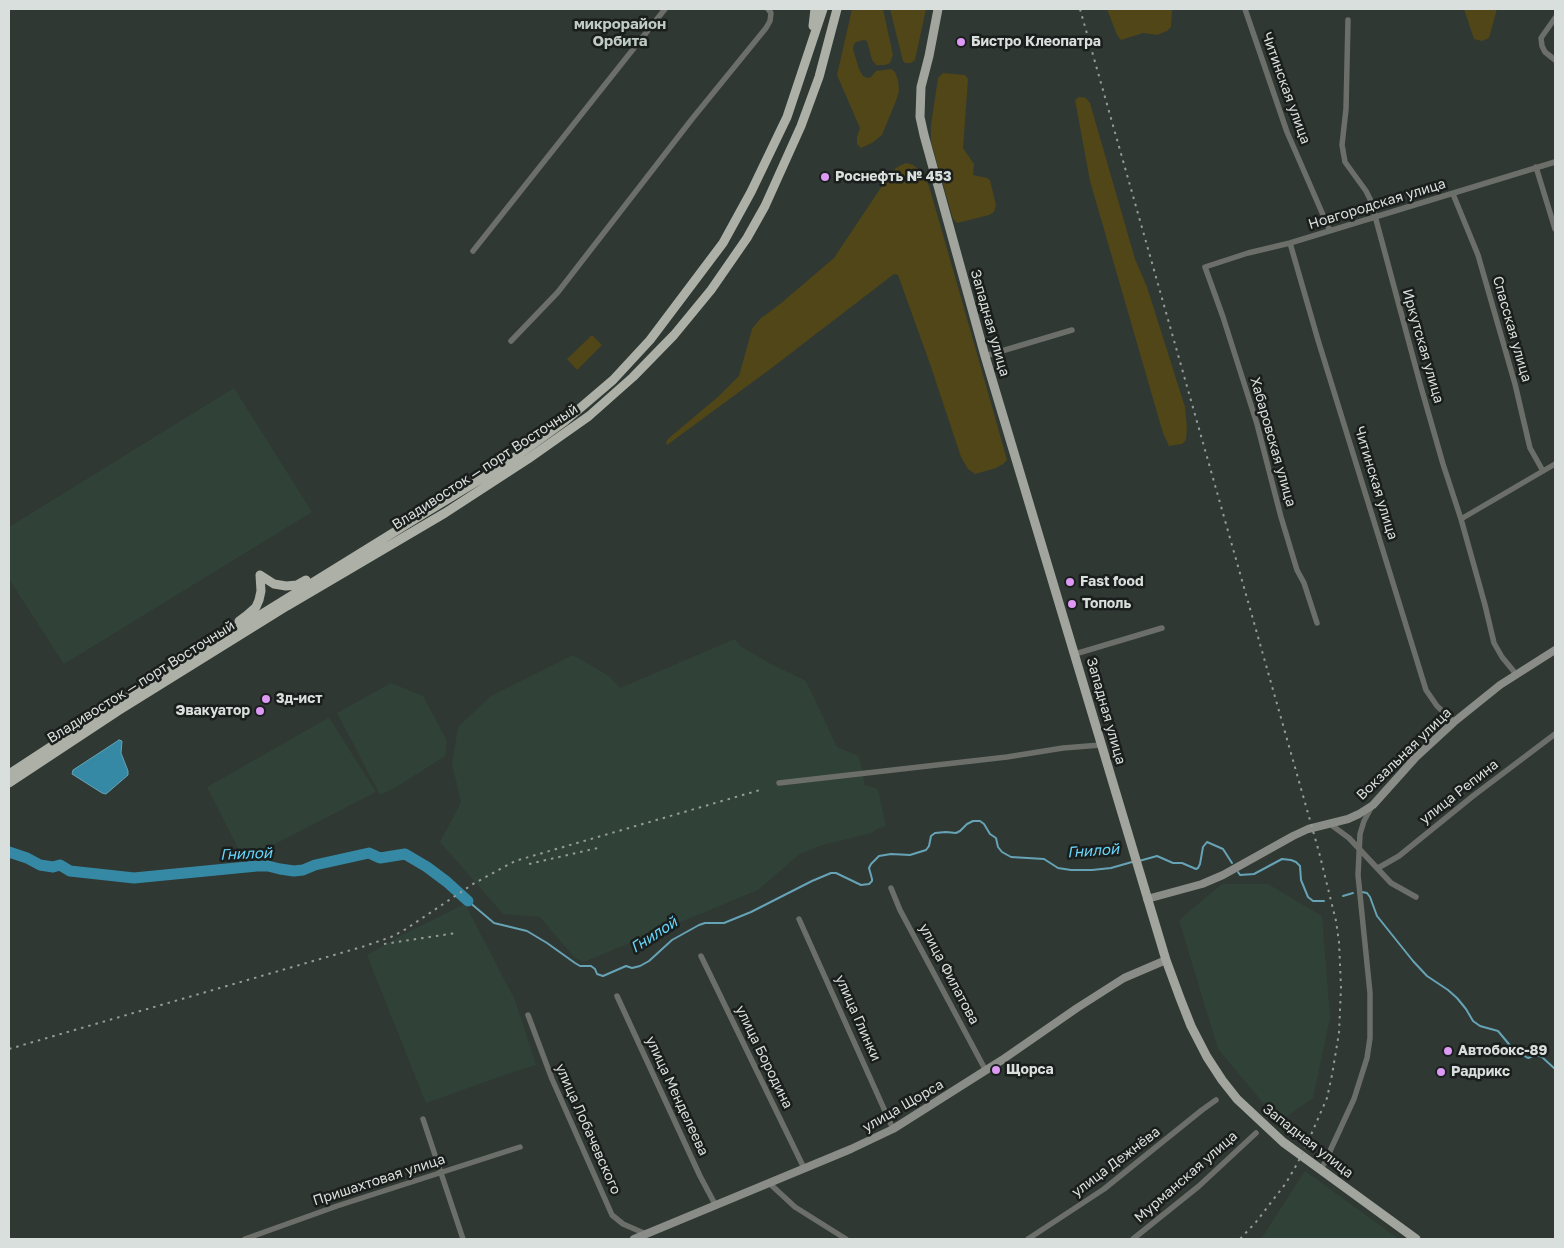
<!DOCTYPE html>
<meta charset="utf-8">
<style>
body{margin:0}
#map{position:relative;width:1564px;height:1248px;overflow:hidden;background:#2f3833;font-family:"Golos Text",sans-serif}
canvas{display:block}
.frame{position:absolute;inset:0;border:10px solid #d9dfdc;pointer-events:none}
</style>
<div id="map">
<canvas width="1564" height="1248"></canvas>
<div class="frame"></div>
</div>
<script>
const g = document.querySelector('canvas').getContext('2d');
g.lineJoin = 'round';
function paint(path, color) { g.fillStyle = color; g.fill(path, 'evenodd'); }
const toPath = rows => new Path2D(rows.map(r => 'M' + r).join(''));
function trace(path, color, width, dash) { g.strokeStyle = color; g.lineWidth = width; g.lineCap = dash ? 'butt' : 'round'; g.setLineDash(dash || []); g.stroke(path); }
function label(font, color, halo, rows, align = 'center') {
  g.font = font + ' "Golos Text",sans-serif'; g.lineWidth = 5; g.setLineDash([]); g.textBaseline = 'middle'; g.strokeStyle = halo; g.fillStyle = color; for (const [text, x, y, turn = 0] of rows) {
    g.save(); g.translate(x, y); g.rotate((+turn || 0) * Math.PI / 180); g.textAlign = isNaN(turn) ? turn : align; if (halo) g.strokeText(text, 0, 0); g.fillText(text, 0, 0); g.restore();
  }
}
paint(toPath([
 [234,388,312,512,64,664,9,579,9,527],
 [735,639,740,646,769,663,806,681,837,747,859,756,865,785,878,789,886,826,877,829,872,833,826,844,801,853,758,890,584,962,574,957,540,917,503,914,440,842,461,802,452,764,458,727,491,696,573,655,609,676,620,688],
 [391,683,423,696,447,741,445,756,398,786,380,795,337,713],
 [328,718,330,719,376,792,244,860,207,787],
 [1222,884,1268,884,1322,916,1330,1018,1313,1098,1286,1117,1275,1117,1218,1049,1179,920],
 [465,904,515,1000,536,1065,510,1073,426,1103,367,955,402,935],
 [1305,1171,1399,1239,1261,1239]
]), '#304138');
paint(toPath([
 [852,9,883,9,893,55,890,63,885,65,876,65,872,60,867,41,864,40,856,42,854,44,853,49,859,69,863,76,867,78,871,77,876,71,891,69,895,72,898,80,899,91,896,101,882,135,872,143,861,148,857,144,857,137,860,128,837,75],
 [890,9,926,9,915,60,911,63,905,63,903,61],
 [1107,9,1172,9,1171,27,1167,31,1157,35,1143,33,1121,40,1117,35],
 [1464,9,1497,9,1489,38,1482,41,1474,39],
 [943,73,965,75,968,79,963,148,974,164,973,175,987,178,990,180,996,205,994,212,989,215,957,223,953,219,931,142,931,125,938,78],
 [1079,97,1086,98,1090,103,1135,259,1147,287,1185,407,1187,428,1186,440,1182,444,1169,446,1163,433,1090,181,1075,100],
 [906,163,913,165,922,172,929,186,978,357,1007,460,1003,464,996,468,975,474,968,469,961,457,930,364,898,275,894,274,769,370,667,445,666,442,669,438,719,396,739,376,752,329,760,319,780,304,834,258,892,171,899,166],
 [592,335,602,345,577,370,567,359]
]), '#504617');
const water = toPath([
 [119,740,122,741,121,753,128,771,128,775,106,794,102,793,72,774,73,770,119,740]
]);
paint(water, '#3689a5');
trace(water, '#67a3b6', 1);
trace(toPath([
 [1139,861,1157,856,1173,863,1182,863,1196,869,1198,868,1200,864,1203,847,1207,842,1223,849,1232,863],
 [1238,872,1240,875,1254,874,1282,859,1291,860,1296,862,1300,866,1301,880,1308,897,1313,901,1324,901],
 [1362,892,1367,893,1370,897,1377,916,1413,961,1427,976,1448,990,1457,998,1466,1009,1473,1021,1480,1026,1498,1031,1513,1049,1528,1058,1536,1055,1542,1057,1555,1069],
 [1343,896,1353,893],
 [468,901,494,923,527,931,547,943,575,963,580,966,591,966,595,969,597,974,603,976,626,966,632,968,640,966,649,961,672,940,699,925,705,923,724,923,751,912,812,881,831,873,836,873,861,885,869,884,872,881,872,879,869,868,871,864,879,856,891,854,910,855,926,850,929,846,931,836,935,833,946,832,956,833,960,831,967,824,973,821,980,821,984,824,990,834,996,838,998,847,1002,852,1011,857,1044,859,1058,868,1071,870,1092,870,1111,868,1132,862]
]), '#67a3b6', 2);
trace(toPath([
 [9,852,27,858,40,865,53,867,60,865,70,871,134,878,257,866,268,866,280,869,294,871,303,870,315,865,369,853,380,858,405,854,427,867,447,882,468,901]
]), '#3689a5', 11);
trace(toPath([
 [1245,9,1287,132,1330,231],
 [1555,18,1541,38,1542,46,1545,52,1555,60],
 [1348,20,1346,109,1342,145,1345,162,1366,191,1371,201,1421,387,1443,464,1461,519,1485,605,1494,643,1502,657,1516,674],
 [1536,167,1555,229],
 [1453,194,1478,255,1515,384,1530,448,1543,471],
 [1290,243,1318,340,1426,690,1437,706,1454,722],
 [473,251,665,9],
 [511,341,558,292,692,119,766,28,770,21,771,13,768,9],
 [985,356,1072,330],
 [1461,519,1555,464],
 [1317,623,1304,583,1297,570,1281,517,1257,424,1223,317,1205,267,1248,253,1290,243,1555,162],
 [1075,654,1162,628],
 [779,783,1007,757,1063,748,1101,745],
 [1330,824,1349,838,1391,883,1416,897],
 [1378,868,1399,856,1473,796,1555,734],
 [891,888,900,910,986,1071],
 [799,919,893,1129],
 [701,956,804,1168],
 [617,996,700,1176,716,1206],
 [528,1015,552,1079,612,1215,623,1224,646,1234],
 [423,1119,463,1239],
 [1324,1164,1354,1099,1367,1058,1370,1038,1370,993,1358,875,1360,834,1364,821,1372,806],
 [769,1183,795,1207,846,1239],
 [245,1239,337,1206,520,1147],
 [1028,1239,1104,1189,1202,1110,1216,1100],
 [1133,1239,1199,1186,1256,1133]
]), '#6c6e6a', 5.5);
trace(toPath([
 [1147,899,1202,884,1223,875,1293,836,1308,829,1348,819,1359,814,1373,805,1416,757,1454,722,1500,685,1555,650],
 [634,1239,851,1149,893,1129,1002,1060,1077,1008,1124,978,1166,960]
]), '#8a8d87', 8);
trace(toPath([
 [938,9,929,56,921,87,920,117,924,135,985,356,1166,960,1180,998,1191,1026,1207,1057,1222,1080,1237,1099,1283,1142,1416,1239]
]), '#a1a59d', 9);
trace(toPath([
 [813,26,815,9],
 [260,575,274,584,286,586,297,585,306,580],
 [239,621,247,615,256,607,259,600,261,591,260,575],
 [9,774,113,706,425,513,504,465,565,421,613,380,650,340,723,243,751,192,787,117,823,9],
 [9,783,118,711,287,606,445,513,528,459,589,416,633,377,674,335,711,290,747,238,765,206,801,126,819,77,837,9]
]), '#acb0a6', 9);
trace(toPath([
 [1080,9,1319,852,1336,921,1339,942,1341,987,1339,1033,1332,1075,1327,1098,1307,1144,1297,1164,1286,1183,1256,1222,1240,1239],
 [529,864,602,847],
 [384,944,456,933],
 [9,1049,365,946,391,937,406,929,473,884,515,861,760,790]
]), '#959c98', 2, [2.5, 5]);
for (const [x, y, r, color] of [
 [961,42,5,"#dd99f3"],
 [825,177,5,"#dd99f3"],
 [1070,582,5,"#dd99f3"],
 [1072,604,5,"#dd99f3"],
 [266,699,5,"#dd99f3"],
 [260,711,5,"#dd99f3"],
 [1448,1051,5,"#dd99f3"],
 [996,1070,5,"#dd99f3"],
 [1441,1072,5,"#dd99f3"]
]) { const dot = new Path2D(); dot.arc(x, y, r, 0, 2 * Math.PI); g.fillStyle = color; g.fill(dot); trace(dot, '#1a1e1c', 2); }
label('bold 14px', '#d9dfdc', '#1a1e1c', [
 ["Бистро Клеопатра",971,42],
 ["Роснефть № 453",835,177],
 ["Fast food",1080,582],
 ["Тополь",1082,604],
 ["3д-ист",276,699],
 ["Эвакуатор",250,711,"right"],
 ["Автобокс-89",1458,1051],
 ["Щорса",1006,1070],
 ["Радрикс",1451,1072]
], 'left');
label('14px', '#d9dfdc', '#1a1e1c', [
 ["Читинская улица",1286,88,70],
 ["Новгородская улица",1377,204,-17],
 ["Западная улица",990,323,74],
 ["Спасская улица",1512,329,74],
 ["Иркутская улица",1423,346,74],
 ["Хабаровская улица",1273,442,74],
 ["Владивосток — порт Восточный",485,467,-33],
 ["Читинская улица",1376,483,73],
 ["Владивосток — порт Восточный",141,682,-32],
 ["Западная улица",1106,711,74],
 ["Вокзальная улица",1404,754,-44],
 ["улица Репина",1459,792,-38],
 ["улица Филатова",949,974,62],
 ["улица Глинки",858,1018,66],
 ["улица Бородина",764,1057,64],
 ["улица Менделеева",677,1096,65],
 ["улица Щорса",903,1106,-30],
 ["улица Лобачевского",588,1129,66],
 ["Западная улица",1308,1141,38],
 ["улица Дежнёва",1116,1162,-37],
 ["Мурманская улица",1186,1177,-41],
 ["Пришахтовая улица",379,1180,-18]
]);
label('bold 15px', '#bfcbc4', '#1a1e1c', [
 ["микрорайон",620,24],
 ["Орбита",620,41]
]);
label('italic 15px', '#68d5fb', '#1a1e1c', [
 ["Гнилой",1093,851,-4],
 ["Гнилой",246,854,-2],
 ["Гнилой",654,935,-33]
]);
</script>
